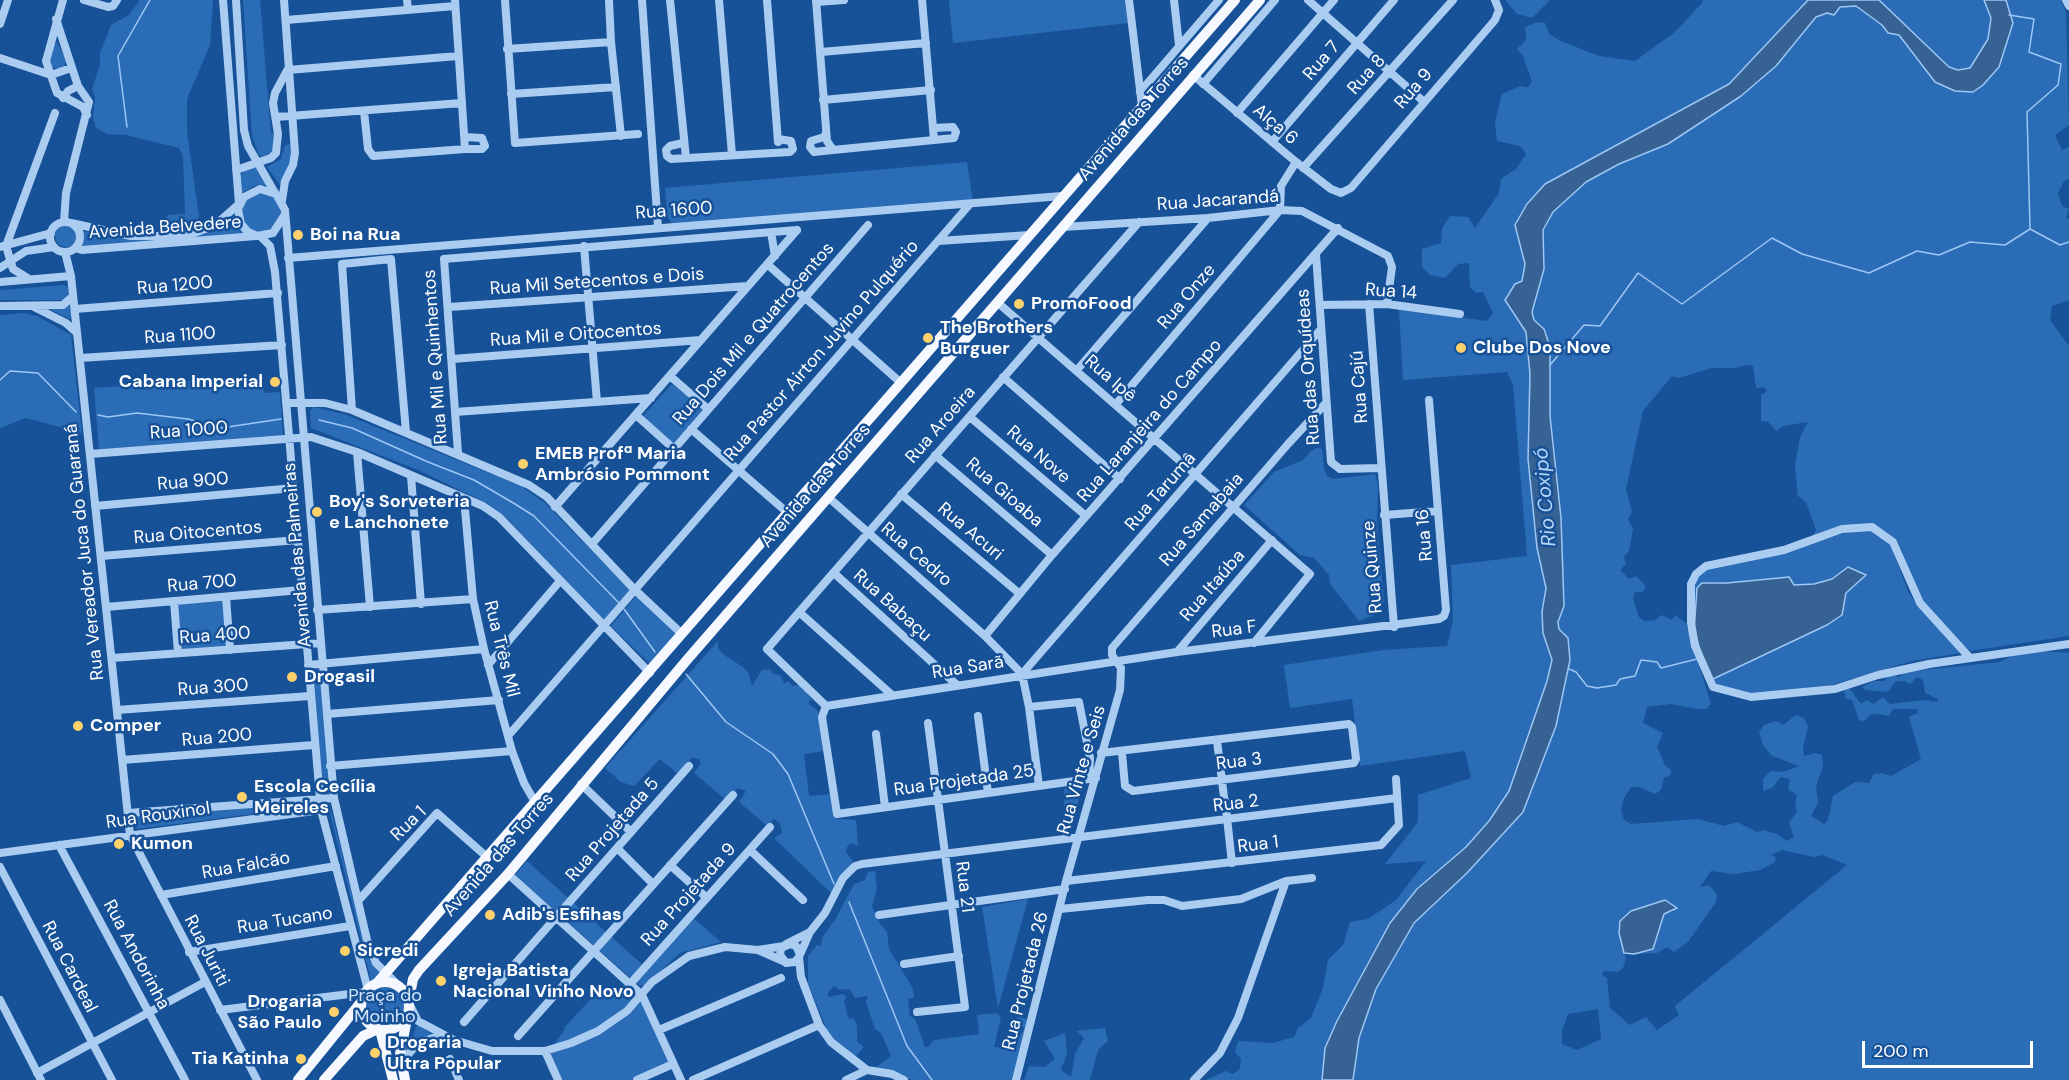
<!DOCTYPE html>
<meta charset="utf-8">
<style>
body{margin:0}
#map{position:relative;width:2069px;height:1080px;overflow:hidden;background:#175298;font-family:"DM Sans",sans-serif}
canvas{display:block}
.scale{position:absolute;left:1862px;top:1041px;width:171px;height:27px;box-sizing:border-box;border:3px solid #fff;border-top:0;padding-left:8px;font-size:18px;line-height:21px;white-space:nowrap;color:#fff;-webkit-text-stroke:4px #175298;paint-order:stroke}
</style>
<div id="map">
<canvas width="2069" height="1080"></canvas>
<div class="scale">200 m</div>
</div>
<script>
const g = document.querySelector('canvas').getContext('2d');
g.lineJoin = 'round';
function paint(path, color) { g.fillStyle = color; g.fill(path, 'evenodd'); }
const toPath = rows => new Path2D(rows.map(r => 'M' + r).join(''));
function trace(path, color, width, dash) { g.strokeStyle = color; g.lineWidth = width; g.lineCap = dash ? 'butt' : 'round'; g.setLineDash(dash || []); g.stroke(path); }
function label(font, color, halo, rows, align = 'center') {
  g.font = font + ' "DM Sans",sans-serif'; g.lineWidth = 5; g.setLineDash([]); g.textBaseline = 'middle'; g.strokeStyle = halo; g.fillStyle = color; for (const [text, x, y, turn = 0] of rows) {
    g.save(); g.translate(x, y); g.rotate((+turn || 0) * Math.PI / 180); g.textAlign = isNaN(turn) ? turn : align; if (halo) g.strokeText(text, 0, 0); g.fillText(text, 0, 0); g.restore();
  }
}
paint(toPath([
 [140,0,213,0,210,45,187,99,187,132,199,217,197,225,190,228,167,228,162,224,163,219,169,215,185,214,183,156,179,148,126,135,107,134,96,128,93,118,95,97,92,89,100,65,100,53,111,25,129,15],
 [243,0,260,0,271,133,274,133,275,149,272,155,263,157,259,155,252,136],
 [949,0,1125,0,1128,23,953,43],
 [1505,0,1550,0,1532,18,1517,14],
 [1702,0,2061,0,2066,13,2069,125,2055,135,2062,150,2069,147,2069,179,2064,181,2058,193,2062,206,2069,209,2066,218,2069,219,2069,300,2052,306,2050,320,2069,346,2069,636,1970,651,1949,635,1922,600,1898,542,1890,535,1877,527,1812,537,1816,530,1806,502,1798,496,1795,466,1800,437,1808,422,1783,426,1777,431,1768,422,1761,421,1761,395,1767,391,1764,387,1756,388,1753,366,1746,365,1735,368,1711,368,1679,378,1672,376,1643,411,1626,489,1632,512,1628,519,1633,529,1629,551,1624,557,1626,564,1620,570,1629,579,1636,576,1646,586,1643,592,1635,592,1633,599,1639,617,1644,621,1655,620,1662,615,1672,620,1675,615,1686,623,1711,704,1707,709,1698,709,1671,704,1647,707,1643,723,1663,733,1657,747,1665,765,1671,770,1671,775,1664,778,1661,790,1655,794,1639,787,1631,787,1623,800,1621,811,1624,820,1631,824,1698,819,1724,826,1737,822,1757,832,1763,830,1777,834,1787,841,1794,837,1789,822,1797,812,1795,803,1797,795,1788,789,1790,779,1781,777,1772,788,1763,791,1763,779,1771,771,1783,772,1799,766,1772,756,1763,745,1759,732,1764,725,1776,721,1783,725,1796,715,1804,718,1808,727,1803,748,1804,756,1816,753,1822,755,1823,766,1816,786,1818,803,1811,816,1824,824,1828,820,1833,796,1855,782,1869,783,1874,774,1882,773,1891,776,1921,759,1909,717,1918,713,1917,709,1893,709,1889,716,1878,714,1870,715,1864,721,1859,720,1852,700,1846,699,1844,690,1849,688,1861,704,1867,700,1874,704,1883,697,1890,704,1924,700,1937,702,1938,699,1925,693,1923,680,1917,677,1910,684,1905,681,1895,682,1888,692,1865,690,1862,687,1874,681,1885,681,1887,675,1900,677,1903,672,1999,662,2026,650,2069,653,2069,1080,1206,1080,1226,1071,1233,1074,1240,1069,1241,1059,1235,1052,1238,1041,1273,1043,1294,1037,1298,1028,1311,1018,1323,988,1328,960,1343,945,1350,922,1368,919,1396,900,1426,861,1385,864,1418,822,1418,795,1471,778,1465,751,1360,766,1352,699,1290,708,1284,665,1383,650,1447,646,1453,621,1451,565,1527,556,1513,385,1507,372,1403,380,1399,309,1487,321,1493,313,1483,292,1476,293,1470,287,1469,263,1458,264,1445,278,1430,275,1422,267,1422,249,1441,243,1442,228,1450,216,1468,217,1475,228,1499,193,1501,179,1516,169,1526,154,1520,146,1497,141,1495,122,1502,94,1520,86,1528,87,1532,82,1523,56,1517,49,1526,40,1525,27,1537,22,1545,23,1550,35,1561,41,1599,56,1635,61,1675,32,1703,2],
 [1782,850,1814,857,1823,855,1847,865,1675,1006,1679,1015,1657,1030,1646,1017,1630,1025,1610,1008,1607,978,1602,975,1604,971,1618,972,1623,968,1626,959,1619,933,1620,921,1632,911,1675,911,1664,914,1653,948,1634,954,1657,953,1667,947,1674,952,1688,942,1716,902,1717,894,1712,888,1709,885,1700,887,1711,871,1734,874,1760,870,1775,862,1776,857,1771,855],
 [1598,1009,1601,1039,1577,1050,1562,1044,1562,1031,1568,1014],
 [57,42,66,60,64,66,59,69,51,67,49,60,54,44],
 [290,144,293,157,280,185,267,167,281,159,285,145],
 [967,162,973,203,672,224,667,216,665,188],
 [252,167,257,168,268,185,254,186,242,193,241,176,243,171],
 '242 213a20 20 0 1 1 40 0a20 20 0 1 1-40 0Z',
 [235,215,238,226,245,235,82,248,83,231,120,237,181,238,206,234,218,229],
 '55 236a11 11 0 1 1 22 0a11 11 0 1 1-22 0Z',
 [64,285,70,289,65,300,0,300,0,290],
 [71,305,72,317,70,319,51,310],
 [24,313,37,316,71,335,82,433,26,418,0,428,0,315],
 [263,375,264,393,280,392,283,437,99,451,94,388],
 [672,384,706,412,677,447,643,416],
 [313,407,344,414,521,486,545,503,630,590,604,620,509,521,487,503,418,470,311,428,310,411],
 [1317,448,1322,449,1324,468,1327,476,1333,479,1375,474,1378,485,1377,522,1384,601,1379,613,1359,621,1330,584,1329,575,1314,558,1300,555,1244,505,1274,472,1303,460,1310,452],
 [1871,529,1891,546,1908,591,1916,604,1960,653,1912,661,1828,686,1754,694,1715,687,1709,676,1841,597,1865,575,1848,568,1832,579,1814,584,1794,585,1789,577,1727,583,1710,582,1697,588,1694,631,1691,588,1703,569,1780,554,1851,531],
 [636,596,676,633,650,664,611,626],
 [225,601,228,646,182,650,178,604],
 [718,641,718,648,724,655,743,667,749,674,752,686,762,670,771,669,772,673,781,676,784,683,789,681,792,686,798,685,804,689,811,699,808,703,818,711,825,751,804,754,809,796,831,794,837,819,856,820,858,846,851,843,847,847,846,852,853,861,832,894,774,838,782,833,780,823,774,819,767,826,739,802,746,791,738,788,726,800,694,773,701,763,699,759,692,758,678,774,660,759,634,786,621,782,605,768],
 [316,670,319,671,323,686,329,793,324,797,313,672],
 [1079,786,1081,790,1072,827,1065,828,1064,789],
 [327,801,329,802,366,948,380,973,372,985],
 [316,802,314,806,137,829,135,815],
 [527,861,646,968,634,981,515,875],
 [875,871,877,888,872,906,879,922,887,932,889,949,912,987,914,995,914,998,908,999,910,1016,915,1019,925,1047,928,1047,934,1040,979,1034,977,1015,997,1013,1001,1018,994,1047,1009,1048,1008,1036,1022,1033,1024,1028,1015,1020,1017,1017,1028,1019,1015,1080,912,1080,875,1068,891,1056,881,1033,875,1029,866,1002,868,996,855,998,850,989,840,990,834,986,828,992,828,997,843,994,847,997,844,1000,848,1018,854,1019,857,1026,857,1042,864,1047,855,1057,829,1035,808,983,808,956,817,945,821,946,822,938,836,918,854,884,865,880,868,872],
 [1028,899,998,1008,982,907],
 [693,918,721,942,680,953,645,985,639,986,637,981],
 [624,984,638,998,623,1014,590,1034,553,1046,565,1029,564,1028,599,990,610,1000],
 '364 1007a21 21 0 1 1 42 0a21 21 0 1 1-42 0Z',
 [641,1001,670,1062,630,1080,561,1080,550,1053,598,1035,620,1021],
 [417,1025,432,1034,419,1039,407,1051],
 [1105,1028,1108,1041,1098,1050,1090,1080,1024,1080,1029,1066,1045,1067,1055,1059,1044,1041,1065,1033,1067,1053,1061,1070,1071,1077,1075,1054,1084,1038,1077,1031]
]), '#2b6cb6');
const water = toPath([
 [1808,0,1879,0,1949,67,1958,70,1970,68,1988,39,1991,18,1984,0,2006,0,2013,23,1999,67,1983,85,1973,92,1955,91,1935,82,1899,35,1888,33,1882,25,1856,6,1840,7,1834,15,1827,13,1816,17,1776,66,1741,96,1668,144,1619,164,1586,182,1553,212,1543,230,1544,269,1532,312,1534,320,1544,329,1550,347,1550,416,1561,518,1564,606,1558,622,1559,629,1568,638,1570,660,1556,726,1523,812,1467,873,1414,923,1376,989,1359,1038,1353,1080,1322,1080,1325,1048,1337,1021,1390,923,1417,889,1466,847,1489,821,1509,791,1547,681,1552,660,1543,633,1542,612,1546,588,1537,548,1528,459,1530,374,1526,332,1505,300,1515,284,1522,281,1525,264,1515,225,1527,204,1545,184,1729,84,1808,0],
 [1848,567,1866,575,1846,593,1842,615,1827,625,1713,679,1709,676,1694,632,1697,588,1702,583,1727,583,1789,577,1794,585,1814,584,1832,579,1848,567],
 [1665,900,1677,908,1664,914,1653,949,1634,954,1624,953,1619,933,1620,921,1631,911,1665,900]
]);
paint(water, '#376294');
trace(water, '#9dc7f4', 1.5);
trace(toPath([
 [2009,15,2034,19,2029,52,2061,64,2058,85,2027,112,2030,228],
 [127,127,118,56,150,0],
 [1550,365,1584,325,1600,326,1638,273,1682,304,1772,238,1802,254,1869,273,1917,251,1939,255,1970,242,2005,245,2030,229,2060,245,2069,242],
 [0,380,10,371,38,373,76,412],
 [98,415,108,417,137,413,188,419,221,428,281,419],
 [319,420,352,428,428,462,474,480,515,504,534,516,619,603],
 [624,609,655,652],
 [1569,669,1576,672,1587,686,1597,688,1616,685,1620,679,1635,676,1641,660,1657,662,1661,668,1697,659],
 [686,674,726,722,773,754,788,774,834,884],
 [849,902,907,1046,932,1080]
]), '#9dc7f4', 1.5);
trace(toPath([
 [63,0,46,61,57,93,83,107,87,115],
 [84,0,108,7,113,6,117,0],
 [236,0,244,130,248,146,275,193],
 [407,0,408,10],
 [505,0,515,143,638,134],
 [609,0,611,42,621,136],
 [642,0,658,227],
 [670,0,686,158],
 [719,0,732,155],
 [767,0,778,142],
 [816,0,827,141,833,150,814,152,810,147,811,141,824,137,826,133],
 [1129,0,1142,106],
 [1174,0,1179,45],
 [1308,0,1423,101],
 [2066,0,2069,6],
 [816,2,844,0],
 [56,19,78,86,89,102,66,193,64,222],
 [286,20,455,6],
 [0,24,8,0],
 [507,49,611,42],
 [821,52,926,43],
 [0,58,51,75,71,68],
 [288,70,458,56],
 [1193,75,1296,162,1331,189,1341,193,1351,188,1495,20,1499,10,1495,0],
 [1203,84,1275,0],
 [1140,92,1219,0],
 [511,94,616,87],
 [63,98,68,91,78,86],
 [823,100,931,90],
 [364,111,368,149,373,156,465,149,455,0],
 [1237,113,1334,0],
 [276,117,462,103],
 [934,128,953,127,956,132,954,138,934,140],
 [1272,142,1394,0],
 [683,143,670,146,666,150,667,156,671,159,790,152,793,149,791,141,778,139],
 [465,149,482,149,485,146,482,138,466,137],
 [833,150,934,140,922,0],
 [1303,168,1453,0],
 [236,170,271,158,276,153,278,134,273,103,275,93,289,67],
 [282,201,285,181,293,165,295,153,284,0],
 [284,216,273,233,257,236,248,232,241,224,238,209,244,197,260,189,276,194,285,210,334,798,367,940,376,963,398,985],
 '50 237a15 15 0 1 1 30 0a15 15 0 1 1-30 0Z',
 [71,223,131,236,175,236,194,233,214,226,239,204,223,0],
 [1063,227,1208,218,1280,210,1302,211,1388,256,1392,267,1387,304],
 [771,232,775,256],
 [260,236,270,246,275,272,321,810,368,990],
 [938,241,1030,235],
 [584,246,597,402],
 [0,247,51,233],
 [75,248,82,250,256,236],
 [65,252,71,276,130,835,257,1080],
 [1316,255,1331,462,1340,469,1379,468],
 [288,258,1062,196],
 [767,264,900,382],
 [0,268,26,251,54,247],
 [29,279,13,269,6,246,55,113],
 [0,282,71,276],
 [997,302,1310,574,1254,643],
 [1369,304,1394,627],
 [1320,305,1387,304,1460,314],
 [0,306,63,305,73,296],
 [34,307,66,323,77,333],
 [449,307,748,286],
 [75,309,278,293],
 [80,358,282,345],
 [452,359,701,340],
 [1077,370,1208,218],
 [670,376,708,409],
 [1003,377,1120,479],
 [286,403,325,403,352,410,529,485,547,497,634,589,682,634],
 [1116,404,1280,210,1281,186,1296,162],
 [352,410,342,264,391,259,406,432],
 [455,412,651,398],
 [636,415,674,449],
 [970,417,1086,516],
 [691,429,789,514],
 [357,452,370,607],
 [458,453,444,259,797,230],
 [90,454,311,437,357,452,483,506,499,517,650,673],
 [935,455,1052,555],
 [411,476,421,604],
 [901,494,1020,594],
 [828,497,985,636,1022,674],
 [464,498,473,599,484,649,512,751,524,783,535,802],
 [95,506,294,488],
 [555,507,797,230],
 [1384,515,1438,511],
 [592,544,868,225],
 [101,556,298,540],
 [834,573,957,685],
 [226,597,230,650],
 [174,601,178,653],
 [106,607,301,590],
 [317,610,473,599],
 [799,612,892,695],
 [985,636,1052,555,1338,228],
 [1177,652,1272,540],
 [112,658,321,643],
 [1970,658,1920,603,1893,542,1872,527,1842,529,1784,550,1706,566,1696,574,1691,584,1691,623,1695,646,1713,687,1751,697,1835,689,1878,675,1929,664,2069,644],
 [308,665,484,649],
 [488,665,560,581],
 [1022,674,1321,329],
 [1022,674,1029,707,1039,786],
 [826,706,1177,652,1439,619,1444,616,1446,610,1429,400],
 [826,706,767,649,1139,222],
 [826,706,822,717,837,814,1096,778],
 [1029,707,1079,702,1090,758,1089,779],
 [117,710,310,696],
 [327,714,499,700],
 [978,716,988,793],
 [876,734,885,807],
 [508,736,970,204],
 [1217,741,1224,797],
 [1101,753,1349,724,1352,727,1356,759,1354,763,1133,791,1125,786,1122,753],
 [122,760,314,745],
 [330,766,512,751],
 [581,784,631,832],
 [1225,800,1232,863],
 [128,813,334,798],
 [59,845,185,1080],
 [617,848,653,884],
 [750,850,803,900],
 [0,853,321,810],
 [670,865,707,898],
 [0,867,112,1080],
 [508,874,642,995,681,1080],
 [1066,881,1381,845,1399,825,1396,779],
 [161,895,336,866],
 [358,901,437,813,487,857],
 [1060,909,1148,900,1164,900,1182,906,1241,899,1286,881,1312,878],
 [879,915,1065,889],
 [786,944,810,932,825,913,843,878,855,866,862,864,1397,798],
 [758,950,783,961],
 [189,952,350,926],
 [800,954,796,946,790,944,781,948,780,955,786,963,795,962,799,957,810,932],
 [799,957,801,977,819,1025,831,1042,867,1070,892,1074,904,1080],
 [904,964,959,956],
 [631,983,770,827],
 [0,1000,41,1080],
 [409,1003,418,1021,454,1040,492,1051,545,1051,571,1043,598,1031,627,1011,652,982,689,956,725,947,758,950,784,946],
 [220,1010,366,992],
 [917,1012,965,1007,928,723],
 [464,1022,689,766],
 [659,1030,781,978],
 [518,1036,733,795],
 [545,1051,558,1080],
 [450,1059,459,1080],
 [401,1063,418,1043,433,1038,446,1039],
 [37,1073,205,982],
 [637,1080,673,1064],
 [693,1080,819,1025],
 [846,1080,867,1070],
 [1016,1080,1066,881,1120,690,1121,668,1112,655,1112,648,1288,444,1325,404],
 [1194,1080,1220,1053,1238,1018,1286,881]
]), '#abccf1', 8);
trace(toPath([
 '361 1006a24 24 0 1 1 48 0a24 24 0 1 1-48 0Z',
 [377,983,1235,0],
 [409,1000,413,979,419,970,508,874,686,661,1260,0],
 [380,1030,393,1080],
 [298,1080,362,1001],
 [324,1080,363,1036,378,1029],
 [405,1080,400,1054,407,1019]
]), '#f5f9ff', 10);
for (const [x, y, r, color] of [
 [298,235,6,"#ffd16b"],
 [1019,304,6,"#ffd16b"],
 [928,338,6,"#ffd16b"],
 [1461,348,6,"#ffd16b"],
 [275,382,6,"#ffd16b"],
 [523,464,6,"#ffd16b"],
 [317,512,6,"#ffd16b"],
 [292,677,6,"#ffd16b"],
 [78,726,6,"#ffd16b"],
 [242,797,6,"#ffd16b"],
 [119,844,6,"#ffd16b"],
 [490,915,6,"#ffd16b"],
 [345,951,6,"#ffd16b"],
 [441,981,6,"#ffd16b"],
 [334,1012,6,"#ffd16b"],
 [375,1053,6,"#ffd16b"],
 [301,1059,6,"#ffd16b"]
]) { const dot = new Path2D(); dot.arc(x, y, r, 0, 2 * Math.PI); g.fillStyle = color; g.fill(dot); trace(dot, '#175298', 2); }
label('18px', '#fff', '#175298', [
 ["Rua 7",1322,61,-49],
 ["Rua 8",1367,75,-48],
 ["Rua 9",1414,89,-49],
 ["Avenida das Torres",1134,119,-49],
 ["Alça 6",1275,125,40],
 ["Rua Jacarandá",1218,201,-4],
 ["Rua 1600",674,211,-4],
 ["Avenida Belvedere",165,228,-4],
 ["Rua Mil Setecentos e Dois",597,282,-4],
 ["Rua 1200",175,286,-5],
 ["Rua 14",1391,292,4],
 ["Rua Onze",1187,297,-50],
 ["Rua Dois Mil e Quatrocentos",754,334,-49],
 ["Rua Mil e Oitocentos",576,335,-4],
 ["Rua 1100",180,336,-4],
 ["Rua Pastor Airton Juvino Pulquério",822,351,-49],
 ["Rua Mil e Quinhentos",436,357,-94],
 ["Rua das Orquídeas",1309,367,-94],
 ["Rua Ipê",1110,379,41],
 ["Rua Cajú",1360,387,-94],
 ["Rua Laranjeira do Campo",1150,421,-49],
 ["Rua Aroeira",941,425,-49],
 ["Rua 1000",189,431,-4],
 ["Rua Nove",1038,455,41],
 ["Rua 900",193,482,-5],
 ["Avenida das Torres",816,486,-49],
 ["Rua Tarumâ",1161,492,-49],
 ["Rua Gioaba",1004,493,41],
 ["Rua Samabaia",1202,520,-49],
 ["Rua Acuri",970,532,40],
 ["Rua Oitocentos",198,533,-5],
 ["Rua 16",1425,535,-95],
 ["Rua Vereador Juca do Guaraná",85,552,-96],
 ["Avenida das Palmeiras",298,555,-95],
 ["Rua Cedro",916,555,41],
 ["Rua Quinze",1373,567,-95],
 ["Rua 700",202,584,-5],
 ["Rua Itaúba",1213,586,-49],
 ["Rua Babaçu",892,606,42],
 ["Rua F",1234,630,-7],
 ["Rua 400",215,636,-4],
 ["Rua Três Mil",501,649,76],
 ["Rua Sarã",968,668,-9],
 ["Rua 300",213,688,-4],
 ["Rua 200",217,738,-5],
 ["Rua 3",1239,762,-7],
 ["Rua Vinte e Seis",1082,770,-74],
 ["Rua Projetada 25",964,781,-8],
 ["Rua 2",1236,804,-7],
 ["Rua Rouxinol",158,816,-8],
 ["Rua 1",409,824,-44],
 ["Rua Projetada 5",613,830,-49],
 ["Rua 1",1258,845,-7],
 ["Avenida das Torres",499,855,-49],
 ["Rua Falcão",246,866,-10],
 ["Rua 21",964,887,83],
 ["Rua Projetada 9",689,895,-48],
 ["Rua Tucano",285,921,-9],
 ["Rua Juriti",206,951,63],
 ["Rua Andorinha",136,955,62],
 ["Rua Cardeal",69,967,63],
 ["Rua Projetada 26",1026,981,-76]
]);
label('bold 18px', '#fff', '#175298', [
 ["Boi na Rua",310,235],
 ["PromoFood",1031,304],
 ["The Brothers",940,328],
 ["Burguer",940,349],
 ["Clube Dos Nove",1473,348],
 ["Cabana Imperial",263,382,"right"],
 ["EMEB Profª Maria",535,454],
 ["Ambrósio Pommont",535,475],
 ["Boy's Sorveteria",329,502],
 ["e Lanchonete",329,523],
 ["Drogasil",304,677],
 ["Comper",90,726],
 ["Escola Cecília",254,787],
 ["Meireles",254,808],
 ["Kumon",131,844],
 ["Adib's Esfihas",502,915],
 ["Sicredi",357,951],
 ["Igreja Batista",453,971],
 ["Nacional Vinho Novo",453,992],
 ["Drogaria",322,1002,"right"],
 ["São Paulo",322,1023,"right"],
 ["Drogaria",387,1043],
 ["Ultra Popular",387,1064],
 ["Tia Katinha",289,1059,"right"]
], 'left');
label('18px', '#d2e6fc', '#175298', [
 ["Praça do",385,996],
 ["Moinho",385,1017]
]);
label('italic 20px', '#b7d6f8', '#175298', [
 ["Rio Coxipó",1546,497,-95]
]);
</script>
